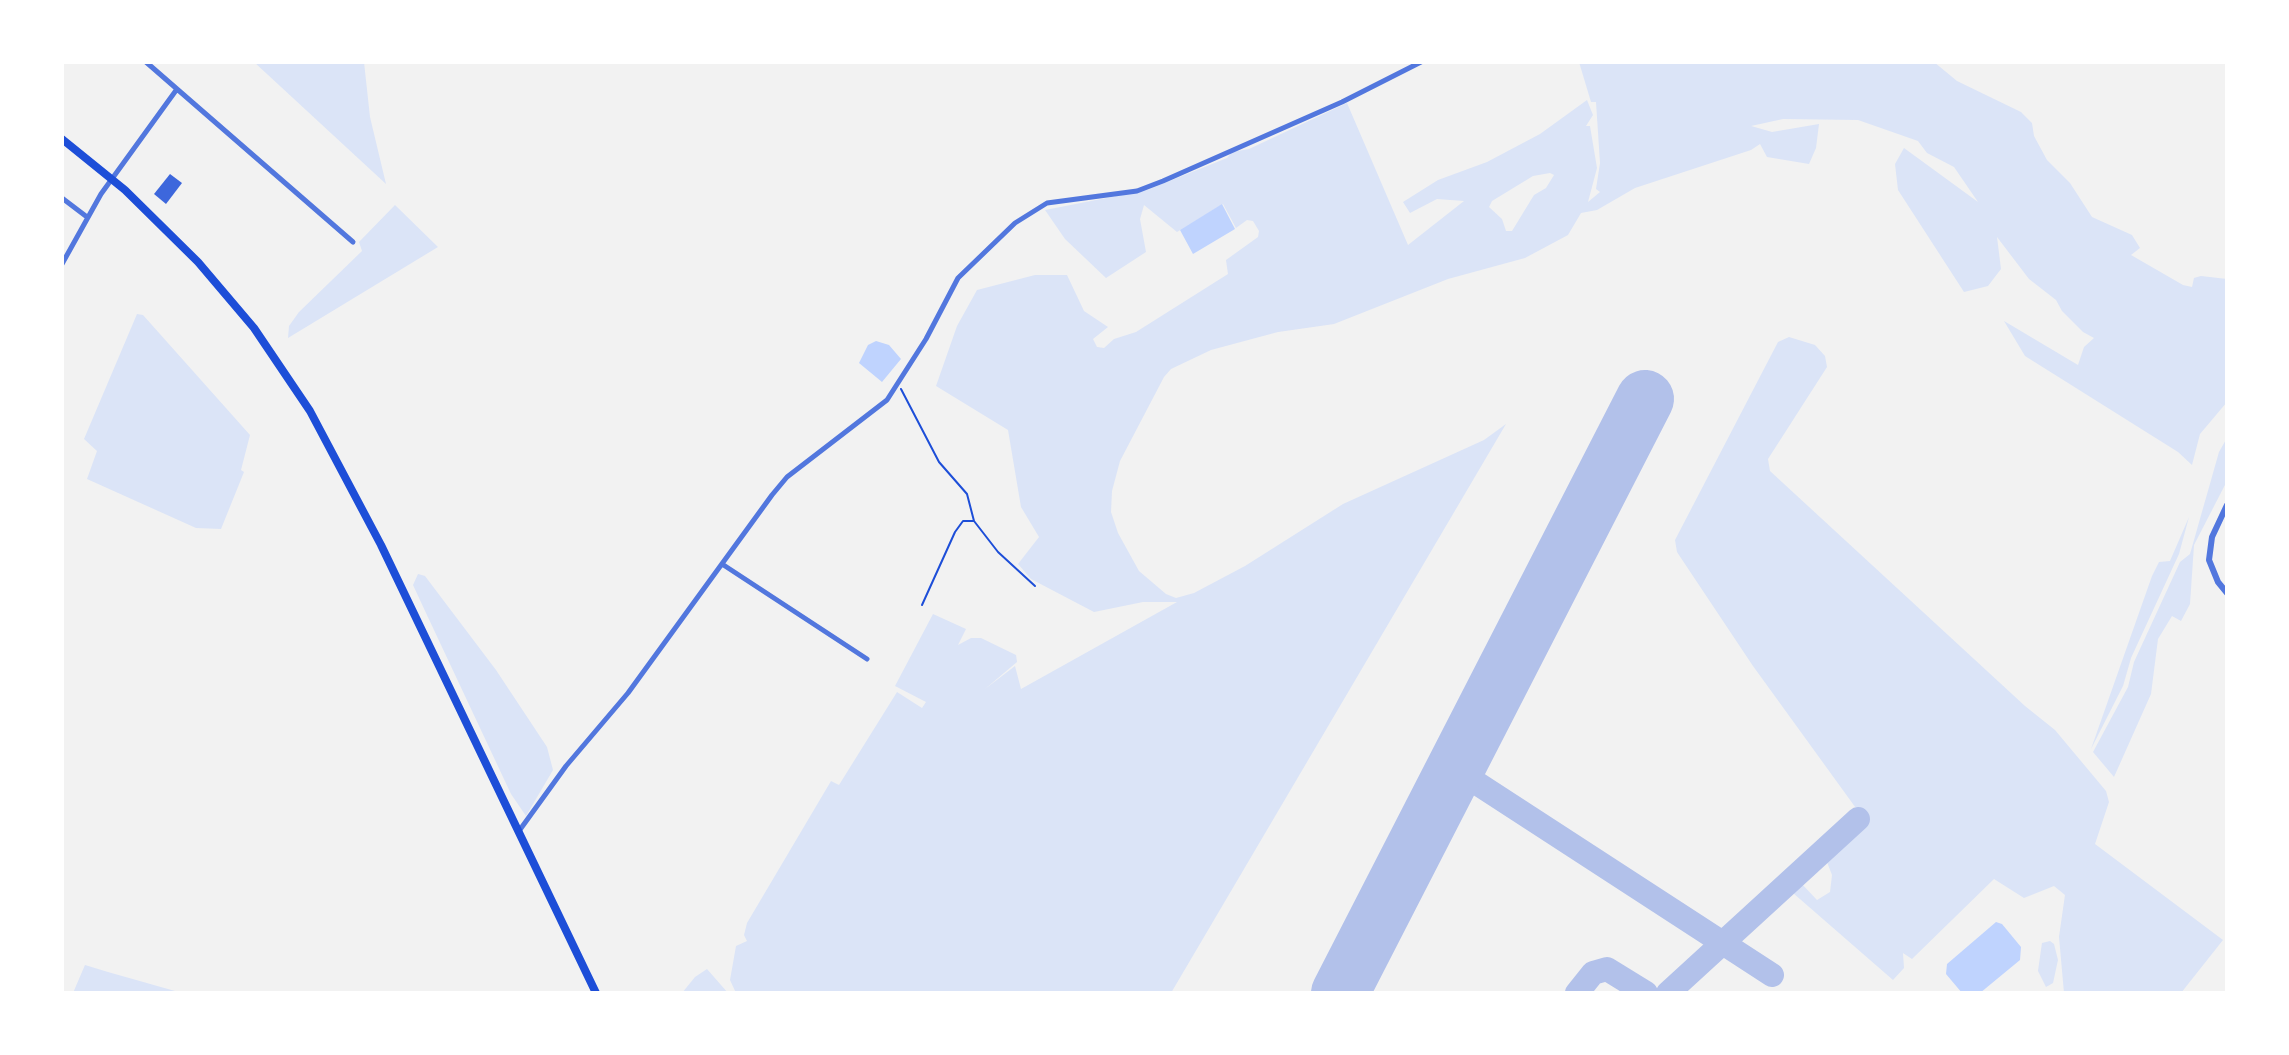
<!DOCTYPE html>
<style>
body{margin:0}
#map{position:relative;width:2289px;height:1055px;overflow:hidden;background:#f2f2f2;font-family:Montserrat,sans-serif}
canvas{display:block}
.frame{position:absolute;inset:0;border:64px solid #fff;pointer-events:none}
</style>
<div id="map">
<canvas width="2289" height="1055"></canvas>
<div class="frame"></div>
</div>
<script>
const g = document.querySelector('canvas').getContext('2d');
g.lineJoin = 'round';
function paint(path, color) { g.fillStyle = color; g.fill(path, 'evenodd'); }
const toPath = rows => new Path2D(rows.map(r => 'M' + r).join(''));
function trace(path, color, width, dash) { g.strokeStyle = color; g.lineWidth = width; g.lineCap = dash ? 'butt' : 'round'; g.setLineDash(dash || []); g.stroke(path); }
paint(toPath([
 [254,62,364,62,370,117,386,184],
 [1579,62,1934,62,1957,81,2021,112,2032,123,2034,136,2047,160,2070,183,2092,217,2132,235,2140,248,2131,255,2183,285,2192,287,2194,278,2201,276,2227,279,2227,402,2200,434,2192,465,2178,452,2025,356,2004,321,2078,365,2084,347,2094,338,2083,332,2062,311,2056,300,2029,279,1997,237,2001,269,1988,286,1964,292,1898,190,1895,164,1904,148,1978,202,1954,167,1927,153,1918,141,1858,120,1783,119,1751,126,1772,132,1819,124,1816,148,1809,164,1767,157,1760,144,1751,150,1635,188,1597,210,1581,213,1568,235,1525,258,1448,279,1334,324,1278,332,1211,350,1171,369,1164,377,1120,461,1112,491,1111,512,1118,533,1139,571,1166,594,1176,598,1194,593,1245,566,1343,504,1484,440,1506,424,1171,993,736,993,730,980,736,946,747,941,744,935,747,923,831,781,839,785,897,692,922,708,926,702,895,686,933,614,966,629,958,645,971,638,981,638,1016,655,1017,662,985,689,1015,666,1021,689,1177,602,1143,602,1094,612,1031,579,1018,564,1039,537,1021,507,1008,430,936,386,957,326,977,290,1035,275,1067,275,1084,311,1108,327,1093,339,1097,347,1104,348,1114,339,1136,332,1228,274,1226,260,1258,237,1259,231,1253,221,1247,220,1236,228,1223,204,1177,232,1144,205,1140,219,1146,252,1106,278,1065,239,1045,210,1147,190,1227,158,1232,152,1249,149,1347,103,1408,245,1464,201,1437,199,1410,213,1403,202,1438,180,1487,162,1540,134,1587,100,1593,115,1586,126,1590,126,1597,168,1588,202,1600,192,1596,189,1600,163,1596,102,1591,102],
 [1550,173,1554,175,1546,188,1534,195,1512,231,1506,231,1502,219,1489,207,1492,201,1533,176],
 [395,205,438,247,288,338,289,326,299,312,362,251,359,242],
 [137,314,143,315,250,435,241,470,244,472,221,529,196,528,87,479,97,451,84,439],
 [1789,337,1815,345,1825,356,1827,367,1768,459,1770,471,2025,706,2055,730,2106,791,2109,802,2095,844,2223,940,2181,993,2064,993,2059,937,2065,895,2054,886,2024,898,1994,879,1912,959,1903,953,1904,968,1893,980,1793,893,1801,883,1817,900,1830,892,1832,875,1825,857,1866,822,1753,666,1677,552,1675,540,1778,342],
 [2227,438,2227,481,2194,545,2190,604,2181,621,2172,616,2158,639,2151,694,2114,777,2093,752,2128,687,2134,662,2180,562,2190,554,2219,452],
 [2189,517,2179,554,2131,658,2123,686,2091,749,2152,576,2159,562,2170,561],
 [418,574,425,576,496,670,547,747,553,770,526,816,511,794,426,613,413,585],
 [2050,941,2054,944,2058,960,2053,983,2046,987,2038,971,2042,943],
 [85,965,108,972,182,993,73,993],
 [707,969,728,993,682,993,695,977]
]), '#dbe4f7');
paint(toPath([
 [1222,204,1235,229,1193,254,1180,230],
 [876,341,889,345,901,359,882,382,859,363,868,345],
 [1996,922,2002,924,2021,947,2020,960,1980,993,1962,993,1946,974,1947,964]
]), '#bfd3fe');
trace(toPath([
 [1455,769,1772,975],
 [1577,993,1593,973,1607,969,1646,993],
 [1668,993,1858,819]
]), '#b2c1ea', 24);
trace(toPath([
 [1340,993,1645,399]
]), '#b2c1ea', 58);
paint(toPath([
 [170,174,182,183,166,204,154,194]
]), '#3d67dc');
trace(toPath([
 [901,389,939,462,967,494,974,521,998,552,1035,586],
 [922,605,955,532,963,521,973,521]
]), '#1d4ed8', 2);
trace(toPath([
 [177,89,353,242],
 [62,198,87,217],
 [62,264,101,194,177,89,146,62],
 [722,564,867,659],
 [519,831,566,766,628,693,772,495,787,477,887,400,926,339,958,278,1015,223,1047,203,1137,191,1163,181,1342,102,1421,62]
]), '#5277de', 5);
trace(toPath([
 [2227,505,2212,537,2209,560,2218,582,2227,593]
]), '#5277de', 6);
trace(toPath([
 [62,139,125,190,198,262,254,328,310,411,381,545,596,993]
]), '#1d4ed8', 8);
</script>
